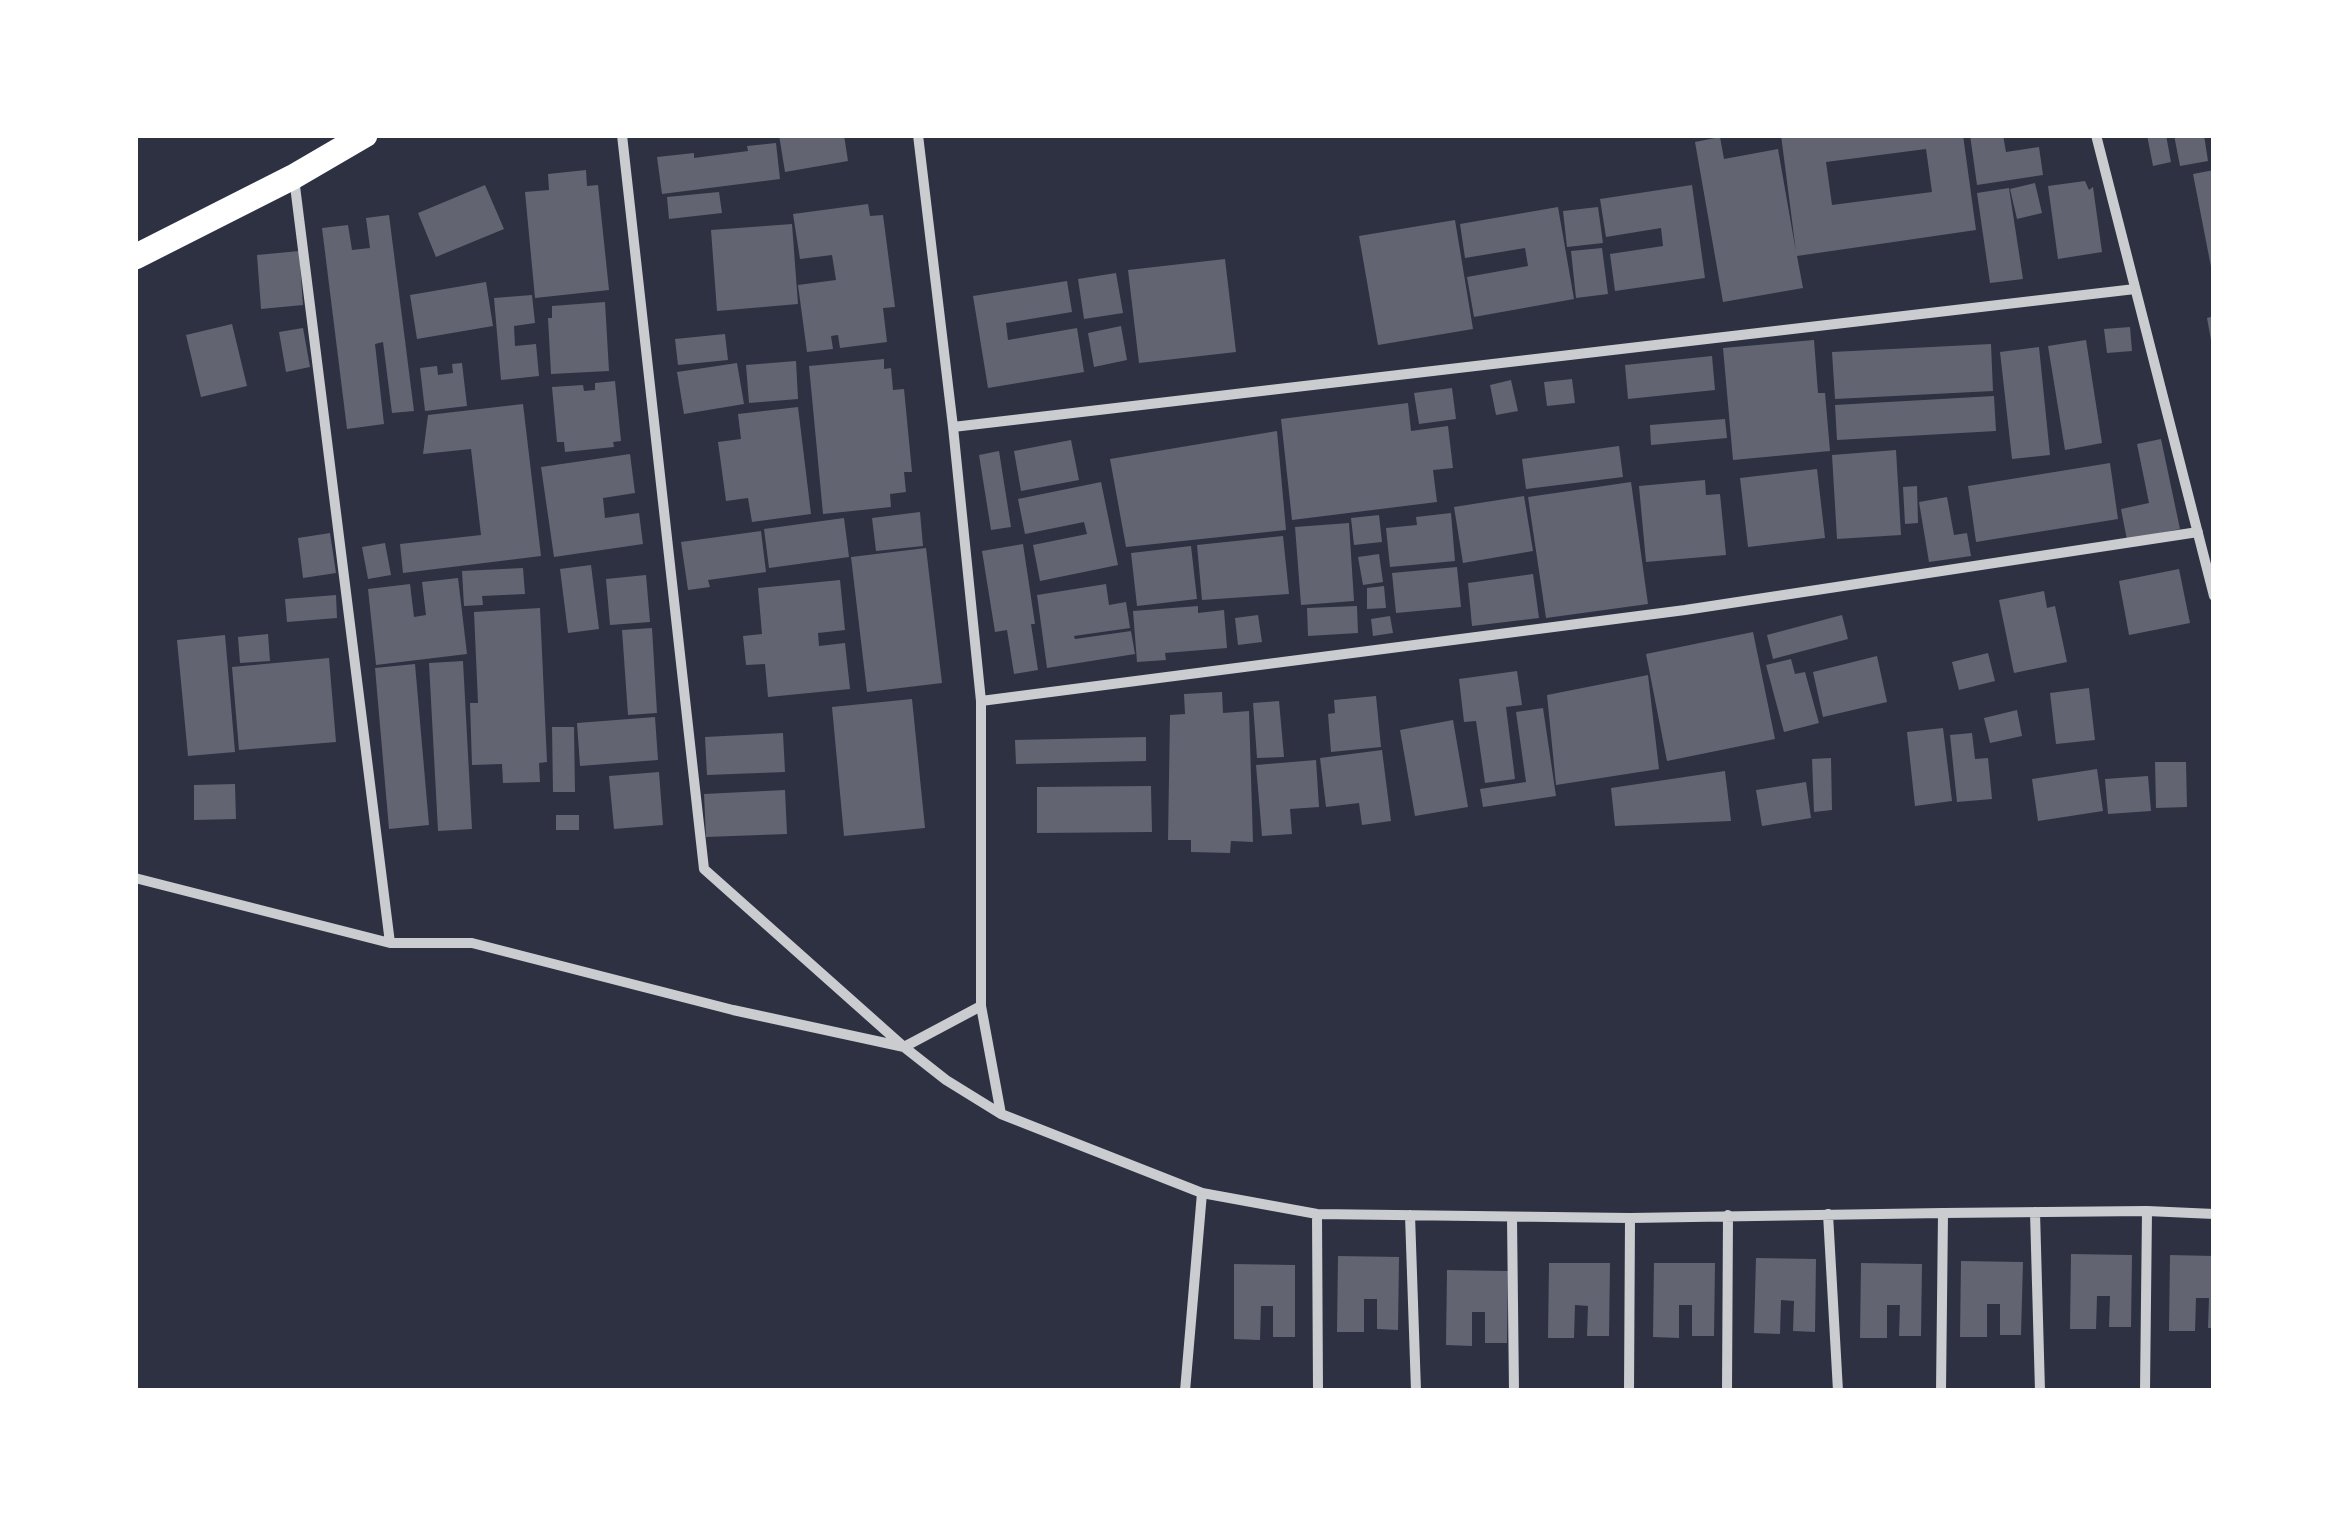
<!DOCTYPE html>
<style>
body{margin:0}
#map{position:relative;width:2349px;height:1526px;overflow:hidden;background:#2d3142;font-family:Inter,sans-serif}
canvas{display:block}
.frame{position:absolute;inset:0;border:138px solid #fff;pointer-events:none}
</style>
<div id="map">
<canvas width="2349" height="1526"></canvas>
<div class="frame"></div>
</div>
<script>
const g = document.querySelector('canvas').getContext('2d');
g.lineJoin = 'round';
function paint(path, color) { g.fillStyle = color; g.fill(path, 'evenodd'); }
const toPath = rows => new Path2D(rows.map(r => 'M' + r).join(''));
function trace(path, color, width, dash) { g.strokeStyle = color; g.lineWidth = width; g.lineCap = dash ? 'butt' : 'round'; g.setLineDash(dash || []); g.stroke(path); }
paint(toPath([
 [779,135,844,135,848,161,785,172],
 [1781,135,1963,135,1976,230,1797,256,1803,288,1723,302,1695,142,1720,137,1724,159,1778,149,1796,252],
 [1926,149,1932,192,1832,205,1826,162],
 [1970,135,2003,135,2006,152,2039,147,2043,175,1977,185],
 [2147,135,2166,135,2171,162,2153,166],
 [2174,135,2204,135,2208,161,2180,166],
 [776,143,780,179,662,194,657,157,694,153,694,158,748,151,747,146],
 [586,170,587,186,598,185,609,290,535,298,525,192,549,190,548,174],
 [2214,170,2214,271,2212,272,2193,174],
 [2085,181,2089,190,2093,187,2102,252,2058,259,2048,186],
 [2035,183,2042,213,2017,219,2010,189],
 [485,185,504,229,436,257,418,213],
 [1692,185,1705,278,1615,291,1610,254,1663,246,1661,228,1606,237,1600,199],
 [2009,188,2023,279,1990,283,1977,193],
 [719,192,722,213,669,219,667,197],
 [868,204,870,216,883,215,895,307,883,308,887,342,840,348,838,335,831,336,833,349,807,352,798,285,836,280,832,255,800,259,793,214],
 [1558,207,1574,299,1474,317,1467,277,1528,266,1525,248,1465,258,1460,224],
 [1598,207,1603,243,1567,247,1563,211],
 [389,215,414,411,392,413,383,342,375,344,384,424,347,429,322,228,348,225,352,250,370,248,366,218],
 [1455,220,1473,329,1378,345,1359,236],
 [792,224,798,304,717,311,711,230],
 [1602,248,1608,294,1576,298,1571,251],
 [299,251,303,305,261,309,257,255],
 [1225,259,1236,352,1139,363,1128,270],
 [1116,273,1123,313,1084,319,1078,279],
 [1067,281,1072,312,1006,323,1008,340,1077,328,1084,372,988,388,973,296],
 [486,282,493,326,417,339,410,295],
 [532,295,535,323,514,326,515,346,536,344,539,376,501,380,494,298],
 [605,302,609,371,551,374,548,318,552,318,552,306],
 [2214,316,2214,346,2212,346,2207,318],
 [232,324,247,386,201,397,186,335],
 [1121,326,1127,360,1094,367,1088,333],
 [2130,327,2132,351,2107,353,2104,329],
 [303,328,310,367,286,372,279,332],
 [725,334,728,360,678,365,675,339],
 [1814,340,1818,393,1825,393,1830,451,1733,460,1723,348],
 [2086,340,2102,443,2065,450,2048,346],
 [1991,344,1993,391,1835,399,1832,352],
 [2039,347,2050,455,2012,459,2000,352],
 [1712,356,1715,390,1628,399,1625,365],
 [884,359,884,369,891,368,893,390,904,389,912,472,904,472,906,492,890,494,891,507,823,514,809,366],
 [796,361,798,399,749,403,746,365],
 [462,363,467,406,425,411,420,368,437,366,438,375,453,373,452,364],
 [737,363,744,404,684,414,677,372],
 [1572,379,1575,403,1547,406,1544,382],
 [1511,380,1518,411,1496,415,1490,385],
 [615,381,621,441,613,442,614,447,565,452,564,442,557,442,552,387,583,385,584,391,595,390,595,383],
 [1452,388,1456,419,1419,424,1414,393],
 [1994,396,1996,431,1837,440,1835,405],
 [1408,403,1411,431,1448,426,1453,468,1433,470,1437,502,1292,520,1281,419],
 [523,404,541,556,403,573,400,544,481,535,471,449,423,454,428,415],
 [798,407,811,514,752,522,748,498,726,501,718,442,741,439,738,414],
 [1725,419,1727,438,1651,445,1650,425],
 [1277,431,1286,530,1126,547,1110,459],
 [2161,439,2180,529,2127,540,2121,509,2149,503,2137,444],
 [1071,440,1079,480,1021,491,1014,451],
 [1619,446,1623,477,1526,489,1522,459],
 [1896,450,1901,535,1837,539,1832,455],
 [999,451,1011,527,991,530,979,455],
 [630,454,635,493,603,498,605,518,639,513,643,544,554,557,541,467],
 [2110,463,2118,519,1976,542,1968,486],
 [1817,469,1825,538,1748,547,1740,478],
 [1705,480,1706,495,1720,494,1726,555,1646,562,1639,486],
 [1101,482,1118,565,1040,581,1033,545,1087,534,1084,522,1025,534,1018,499],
 [1631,482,1648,604,1546,618,1528,497],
 [1917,486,1918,523,1905,524,1903,487],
 [1524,496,1533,551,1463,563,1454,507],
 [1947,497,1954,535,1967,533,1971,556,1929,562,1919,502],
 [920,512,923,546,876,551,872,518],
 [1451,513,1455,561,1390,567,1386,528,1417,525,1416,517],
 [1379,515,1382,542,1354,545,1351,518],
 [844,518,849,557,769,568,764,529],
 [1349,523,1354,601,1301,605,1295,527],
 [761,531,766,572,708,580,710,587,688,590,681,542],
 [330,533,336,573,303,578,298,538],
 [1283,536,1289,594,1202,600,1197,545],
 [385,543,391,575,368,579,362,547],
 [1023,544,1035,624,1031,624,1038,670,1014,674,1007,630,995,632,982,551],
 [1191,546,1197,599,1137,606,1131,553],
 [926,548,942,683,867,692,851,557],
 [1379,554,1383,582,1363,585,1358,557],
 [591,565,599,629,568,633,560,569],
 [1457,567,1461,607,1396,613,1392,573],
 [523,568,525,594,482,596,483,605,464,606,462,571],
 [2179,569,2190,623,2129,635,2119,581],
 [1533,574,1539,618,1472,626,1468,583],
 [646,575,650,622,610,625,606,579],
 [458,578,467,654,376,665,368,589,410,584,414,617,426,615,422,582],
 [840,580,845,630,818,633,819,646,845,643,850,689,768,697,765,664,746,665,743,636,762,634,758,588],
 [1106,584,1109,605,1126,602,1130,628,1074,636,1075,639,1131,631,1135,654,1047,668,1037,595],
 [1384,586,1386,608,1367,609,1367,588],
 [2044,591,2047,608,2055,606,2067,662,2014,673,1999,600],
 [336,595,337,618,287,622,285,599],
 [1198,606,1198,613,1224,610,1227,648,1165,653,1166,660,1137,662,1133,611],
 [1357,606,1358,633,1308,636,1307,608],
 [540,608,547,762,539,763,540,782,503,783,502,764,472,765,470,703,478,703,474,612],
 [1258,615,1262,642,1238,645,1235,618],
 [1842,615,1848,639,1773,659,1767,635],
 [1390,616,1393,633,1373,636,1371,619],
 [652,628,657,713,628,715,622,630],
 [1753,632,1775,739,1667,761,1646,654],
 [268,634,270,661,240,663,238,637],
 [225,635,235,752,188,756,177,640],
 [1988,653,1995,681,1959,690,1952,662],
 [1877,656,1887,702,1823,717,1813,672],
 [329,658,336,742,239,750,232,667],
 [1791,659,1795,674,1805,672,1819,723,1784,732,1766,665],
 [463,661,472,829,438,831,429,663],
 [415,664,429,825,389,829,375,668],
 [1517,671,1522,705,1506,707,1515,779,1485,783,1476,721,1464,722,1459,679],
 [1648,675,1659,769,1556,785,1547,695],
 [2089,688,2095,740,2056,744,2050,693],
 [1222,692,1223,713,1249,711,1253,842,1231,841,1230,853,1191,852,1191,840,1168,840,1170,715,1185,714,1184,694],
 [1376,696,1381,747,1331,752,1328,714,1335,713,1334,700],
 [912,699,925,828,844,836,832,707],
 [1279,701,1284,757,1257,758,1253,703],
 [1543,708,1556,796,1483,807,1480,789,1526,782,1516,712],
 [2017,710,2022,736,1990,743,1984,718],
 [655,717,658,760,580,766,577,723],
 [1453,720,1468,807,1415,816,1400,730],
 [552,727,574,727,575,792,553,792],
 [1943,728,1952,801,1915,806,1907,732],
 [783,733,785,772,707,775,705,737],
 [1972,733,1975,759,1988,758,1992,799,1957,802,1950,735],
 [1146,737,1146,761,1016,764,1015,740],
 [1382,750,1391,821,1362,825,1359,803,1326,807,1320,758],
 [1831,758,1832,810,1814,812,1812,759],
 [1316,760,1319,807,1290,809,1292,834,1262,836,1256,765],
 [2155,762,2186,762,2187,807,2156,808],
 [2097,769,2103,811,2038,821,2032,779],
 [1725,771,1731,821,1615,826,1611,788],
 [659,772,663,825,614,829,609,776],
 [2148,776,2151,811,2108,814,2105,779],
 [1806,782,1811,818,1762,826,1756,790],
 [235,784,236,819,194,820,194,785],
 [1151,786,1152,832,1037,833,1037,787],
 [785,790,787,834,706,837,704,794],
 [556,815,579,815,579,830,556,830],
 [2071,1254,2132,1255,2131,1327,2109,1327,2110,1296,2097,1296,2096,1329,2070,1329],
 [2170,1255,2214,1256,2214,1328,2208,1328,2209,1298,2196,1298,2195,1331,2169,1331],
 [1338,1256,1399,1257,1398,1330,1377,1329,1377,1299,1364,1299,1364,1332,1337,1332],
 [1756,1258,1816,1259,1815,1332,1793,1331,1794,1301,1781,1300,1780,1334,1754,1333],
 [1961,1261,2023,1262,2021,1335,2000,1335,2000,1304,1987,1304,1987,1337,1960,1337],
 [1549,1263,1610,1263,1609,1336,1587,1336,1588,1306,1575,1305,1574,1338,1548,1338],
 [1654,1263,1715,1263,1714,1336,1692,1336,1692,1305,1679,1305,1679,1338,1653,1337],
 [1861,1263,1922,1264,1921,1336,1899,1336,1900,1305,1887,1305,1887,1338,1860,1338],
 [1234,1264,1295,1265,1295,1337,1273,1337,1273,1306,1261,1306,1260,1340,1234,1339],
 [1447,1270,1508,1271,1507,1343,1485,1343,1485,1312,1472,1312,1472,1346,1446,1345]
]), '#626471');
trace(toPath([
 [622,135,704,869,904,1047,946,1080,1001,1114,1202,1193,1317,1214,1630,1218,1943,1213,2147,1211,2214,1214],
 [918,135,953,427,981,701,981,1006,1001,1114],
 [2096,135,2214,596],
 [294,178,390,943],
 [953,427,2135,289],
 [981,701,1685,610,2198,532],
 [135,878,390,943,472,943,733,1010,904,1047,981,1006],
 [2035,1212,2040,1391],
 [1317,1214,1318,1391],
 [1828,1214,1838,1391],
 [1410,1215,1416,1391],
 [1512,1217,1514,1391],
 [1185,1391,1202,1193],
 [1629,1391,1630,1218],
 [1727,1391,1728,1215],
 [1941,1391,1943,1213],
 [2145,1391,2147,1211]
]), '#caccd0', 10);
trace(toPath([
 [135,257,293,177,365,135]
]), '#fff', 25);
</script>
